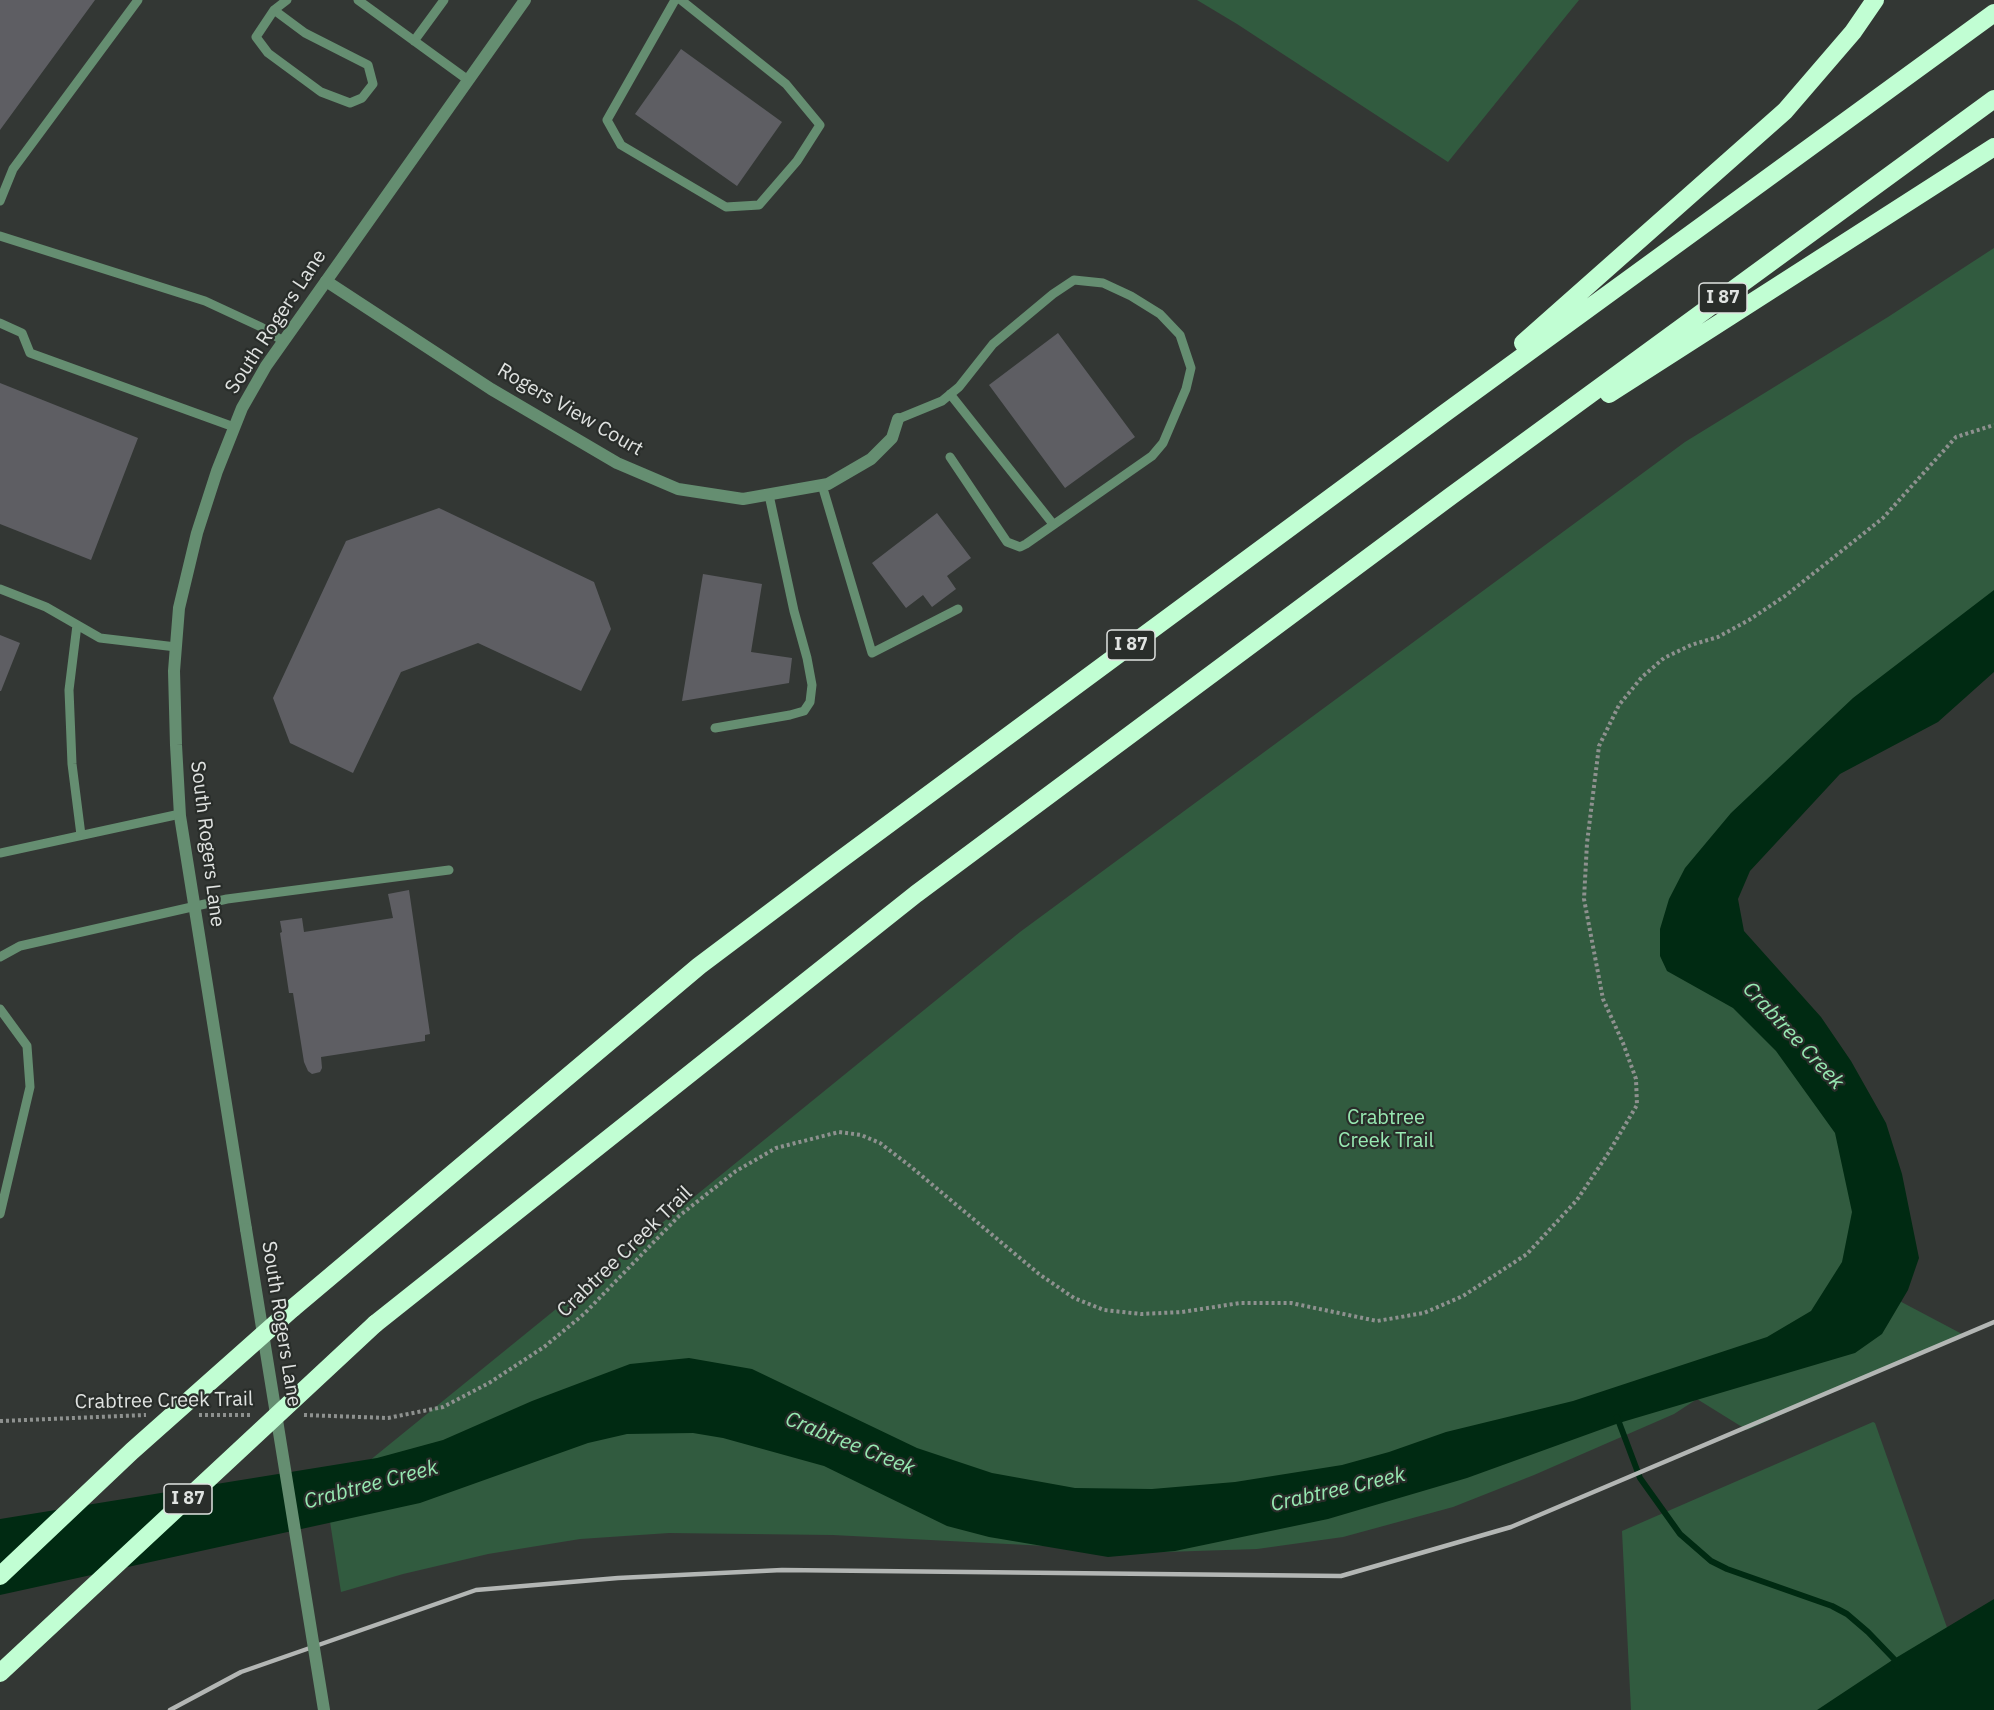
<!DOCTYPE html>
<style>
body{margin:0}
canvas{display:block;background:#333734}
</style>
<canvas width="1994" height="1710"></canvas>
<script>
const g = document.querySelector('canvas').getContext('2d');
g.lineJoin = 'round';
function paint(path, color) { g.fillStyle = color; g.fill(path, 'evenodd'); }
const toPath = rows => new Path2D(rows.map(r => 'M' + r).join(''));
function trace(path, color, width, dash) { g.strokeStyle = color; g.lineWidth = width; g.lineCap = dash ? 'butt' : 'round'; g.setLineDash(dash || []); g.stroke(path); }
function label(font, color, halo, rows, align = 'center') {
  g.font = font + ' "IBM Plex Sans",sans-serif'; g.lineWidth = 4.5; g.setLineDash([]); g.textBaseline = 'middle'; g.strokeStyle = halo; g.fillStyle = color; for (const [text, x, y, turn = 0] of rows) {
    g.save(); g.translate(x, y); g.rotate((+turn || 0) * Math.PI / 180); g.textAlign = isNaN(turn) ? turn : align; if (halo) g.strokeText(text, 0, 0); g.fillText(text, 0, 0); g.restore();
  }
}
paint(toPath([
 [1197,0,1579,0,1448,162,1237,24],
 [1994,248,1994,622,1706,881,1837,1089,1873,1287,1962,1334,1747,1430,1697,1399,1674,1414,1534,1475,1453,1507,1343,1537,1257,1549,1164,1552,833,1535,669,1533,580,1539,488,1554,403,1574,341,1592,326,1496,1020,932,1685,442,1888,317],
 [1873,1422,1875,1423,1976,1710,1631,1710,1622,1531]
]), '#315b3f');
paint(toPath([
 [1994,590,1994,672,1938,722,1840,774,1750,871,1738,899,1744,931,1821,1017,1851,1061,1886,1123,1902,1174,1919,1258,1908,1290,1882,1334,1855,1353,1619,1423,1467,1478,1328,1519,1175,1551,1108,1557,989,1537,947,1526,824,1466,723,1438,693,1433,627,1434,588,1443,420,1503,0,1595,0,1519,377,1458,443,1440,532,1401,630,1364,689,1358,752,1369,917,1448,992,1473,1075,1488,1152,1489,1235,1482,1342,1465,1389,1452,1446,1432,1573,1401,1767,1337,1811,1311,1842,1262,1852,1212,1835,1133,1776,1051,1733,1008,1667,971,1660,956,1660,929,1669,899,1685,868,1731,813,1853,698],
 [1994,1599,1994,1710,1817,1710,1894,1659]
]), '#002a12');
trace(toPath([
 [1617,1417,1640,1478,1680,1534,1711,1561,1727,1569,1832,1606,1847,1614,1868,1632,1894,1659,1897,1667]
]), '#002a12', 6);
paint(toPath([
 [0,0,95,0,0,130],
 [681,49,782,122,737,186,635,114],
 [1058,333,1135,437,1065,488,989,385],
 [0,383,138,438,91,560,0,524],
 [439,508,594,582,611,629,581,691,478,643,401,672,353,773,290,743,273,698,346,541],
 [937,513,971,558,947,576,956,589,932,607,923,595,906,608,872,563],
 [703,574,762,584,751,652,792,658,789,683,682,701],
 [0,635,20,643,1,691,0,691],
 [409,890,430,1034,425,1035,425,1041,321,1057,322,1068,320,1072,312,1074,308,1071,304,1062,293,993,289,993,280,933,282,932,280,921,302,918,304,932,393,918,388,894]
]), '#5e5e63');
trace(toPath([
 [199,1415,251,1415],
 [304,1415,388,1418,443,1407,489,1383,544,1347,584,1314,679,1216,736,1171,776,1148,839,1132,861,1135,880,1143,910,1166,1039,1274,1074,1298,1104,1310,1141,1314,1182,1312,1240,1303,1291,1303,1377,1321,1424,1313,1463,1296,1527,1254,1577,1200,1609,1152,1637,1105,1636,1079,1623,1043,1603,999,1584,899,1587,843,1599,746,1619,705,1642,677,1664,658,1691,645,1718,637,1749,620,1785,596,1883,518,1956,437,1994,425],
 [0,1421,146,1415]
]), '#8e918f', 4, [3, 3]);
trace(toPath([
 [358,0,468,80],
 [675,0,607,120,621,145,726,207,759,205,797,161,820,125,786,84,681,0],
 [274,10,305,33,368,65,373,84,362,98,350,103,321,92,268,53,256,37,274,10,287,0],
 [414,41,444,0],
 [0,201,13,169,138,0],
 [0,236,205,301,261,327,283,341],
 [0,323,22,333,30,353,234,427],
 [950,394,1053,524],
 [898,419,942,401,959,387,993,344,1053,294,1074,280,1103,283,1131,296,1160,314,1180,335,1191,368,1186,389,1163,443,1152,456,1026,544,1020,547,1007,542,950,457],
 [822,485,872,653,958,609],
 [0,589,46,607,100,638,176,647],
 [77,625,69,690,72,764,81,835],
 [715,728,790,715,804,711,810,702,812,685,807,658,794,611,769,495],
 [0,853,180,814],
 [0,957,20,946,227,899,449,870],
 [0,1009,27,1046,30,1087,0,1214]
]), '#658e71', 9);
trace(toPath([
 [326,281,491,389,617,463,678,489,743,499,828,484,871,459,892,438,898,419]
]), '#658e71', 12);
trace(toPath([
 [246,1229,180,816,176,745,174,671,179,608,197,533,217,471,242,408,266,366,525,0]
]), '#658e71', 12);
trace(toPath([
 [1523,343,1785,111,1853,32,1875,0],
 [1609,394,1994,147],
 [293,1308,699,966,836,863,1445,413,1994,13],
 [375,1324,916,894,1451,496,1994,99]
]), '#c1fed3', 18);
trace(toPath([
 [170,1710,241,1672,476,1590,618,1578,782,1570,1341,1576,1511,1527,1994,1322]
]), '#b3b6b4', 4.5);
trace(toPath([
 [246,1229,324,1710]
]), '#658e71', 12);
trace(toPath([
 [0,1576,132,1451,293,1308],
 [0,1673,375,1324]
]), '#c1fed3', 18);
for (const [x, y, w] of [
 [1723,298,48],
 [1131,645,48],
 [188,1499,48]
]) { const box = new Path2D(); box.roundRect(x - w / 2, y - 15, w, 30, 4.5); g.fillStyle = '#292d2a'; g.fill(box); trace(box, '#e0e3e1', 1.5); }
label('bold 18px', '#e0e3e1', null, [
 ["I 87",1723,298],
 ["I 87",1131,645],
 ["I 87",188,1499]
]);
label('20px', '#e0e3e1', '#292d2a', [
 ["South Rogers Lane",276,322,-57],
 ["Rogers View Court",570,410,30],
 ["South Rogers Lane",207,844,83],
 ["Crabtree Creek Trail",625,1252,-44],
 ["South Rogers Lane",281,1324,81],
 ["Crabtree Creek Trail",164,1401,-1]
]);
label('20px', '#98e9b2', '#292d2a', [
 ["Crabtree",1386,1118],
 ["Creek Trail",1386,1141]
]);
label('italic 21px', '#97e9b2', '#292d2a', [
 ["Crabtree Creek",1793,1036,47],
 ["Crabtree Creek",850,1444,22],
 ["Crabtree Creek",371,1485,-15],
 ["Crabtree Creek",1338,1490,-13]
]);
</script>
